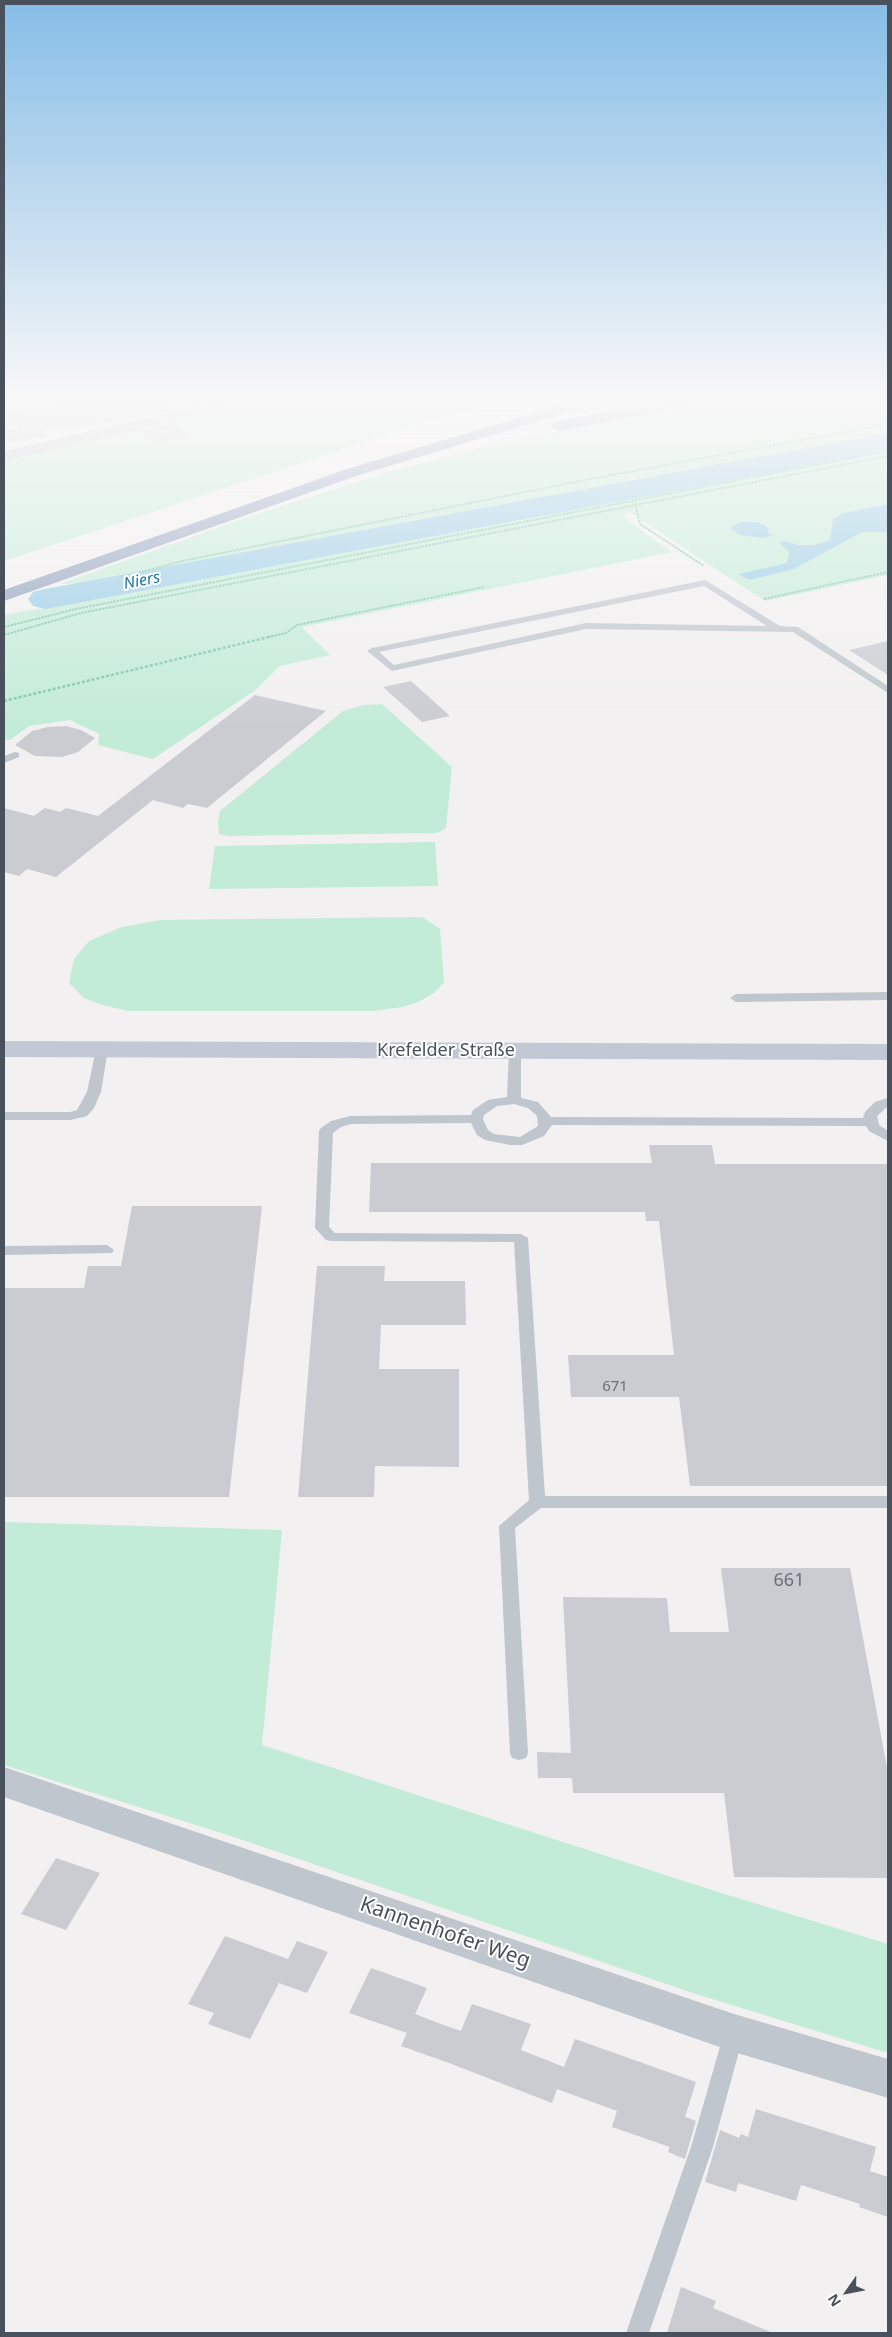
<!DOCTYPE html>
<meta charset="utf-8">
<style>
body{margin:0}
#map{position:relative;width:892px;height:2337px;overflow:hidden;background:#f2f0f0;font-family:"Noto Sans",sans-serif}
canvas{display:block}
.frame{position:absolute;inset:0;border:5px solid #49515c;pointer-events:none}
.north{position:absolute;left:822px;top:2267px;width:50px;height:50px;-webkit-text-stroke:4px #fff;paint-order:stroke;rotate:237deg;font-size:14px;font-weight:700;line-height:20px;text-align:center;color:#49515c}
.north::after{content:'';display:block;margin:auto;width:18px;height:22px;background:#49515c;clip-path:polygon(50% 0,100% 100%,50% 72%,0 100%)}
</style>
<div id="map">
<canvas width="892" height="2337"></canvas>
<div class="frame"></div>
<div class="north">N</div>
</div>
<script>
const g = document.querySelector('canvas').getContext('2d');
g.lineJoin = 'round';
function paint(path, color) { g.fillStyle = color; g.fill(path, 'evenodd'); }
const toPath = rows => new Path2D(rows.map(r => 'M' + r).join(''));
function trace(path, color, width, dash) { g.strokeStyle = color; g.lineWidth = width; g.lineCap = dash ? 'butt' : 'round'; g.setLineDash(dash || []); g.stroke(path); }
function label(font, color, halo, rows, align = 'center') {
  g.font = font + ' "Noto Sans",sans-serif'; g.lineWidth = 4; g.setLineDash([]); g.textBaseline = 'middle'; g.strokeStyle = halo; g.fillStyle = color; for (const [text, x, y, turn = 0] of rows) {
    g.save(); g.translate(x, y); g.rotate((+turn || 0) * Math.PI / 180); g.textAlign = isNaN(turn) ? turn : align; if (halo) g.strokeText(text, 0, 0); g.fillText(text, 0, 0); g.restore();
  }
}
paint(toPath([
 [231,402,499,402,416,425,4,561,4,452,189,408],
 [607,402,657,402,612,411,559,415],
 [706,402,888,402,888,437,243,560,102,583,60,584,245,518,391,471,490,445],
 [888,448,888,504,843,513,833,519,830,540,815,546,798,545,784,541,779,543,790,552,787,563,740,574,794,569,863,532,888,532,888,575,765,601,628,511,623,517,672,552,302,627,330,655,280,666,254,691,153,759,98,745,99,734,70,720,29,726,10,740,4,739,4,643,7,641,4,642,4,615,281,565],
 [740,522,760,523,768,527,769,531,759,536,746,536],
 [382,704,452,767,446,828,437,833,228,836,219,834,218,823,220,811,343,711,363,705],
 [435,842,438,886,209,889,215,846],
 [422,917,440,929,444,982,434,993,418,1002,402,1007,374,1011,129,1011,102,1005,84,998,69,983,74,959,89,941,122,927,161,920],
 [4,1522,282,1530,262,1745,715,1891,888,1944,888,2053,696,1994,228,1835,4,1765]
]), '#c2ecd7');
paint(toPath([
 [888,504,888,532,863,532,794,569,749,580,739,574,787,563,789,552,779,543,784,541,798,545,815,545,830,540,833,519,843,513],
 [740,522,756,522,765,525,769,529,768,533,773,535,764,538,740,535,730,528]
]), '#93cbe6');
paint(toPath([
 [888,433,888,451,45,609,33,606,28,599,33,592,45,589,888,433]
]), '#93cbe6');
paint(toPath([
 [55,402,165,402,171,411,122,422,49,428,50,430,45,431,49,437,4,442,4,435,16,434,19,429,13,426,4,427,4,412,57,406],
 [179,422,188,435,160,442,139,431],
 [888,641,888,675,849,650],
 [411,681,450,716,422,722,383,687],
 [255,695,326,711,207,808,188,804,183,808,153,800,56,877,27,869,19,876,4,872,4,808,34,816,45,808,60,812,66,808,98,816],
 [66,726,81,730,95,738,78,752,62,757,35,756,15,745,32,731,48,727],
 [649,1145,712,1145,715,1164,888,1164,888,1486,690,1486,679,1397,571,1397,568,1355,674,1355,659,1221,646,1221,645,1212,369,1212,371,1163,652,1163],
 [132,1206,262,1206,229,1497,4,1497,4,1288,84,1288,88,1266,121,1266],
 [317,1266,385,1266,384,1281,465,1281,466,1325,381,1325,379,1369,459,1369,459,1467,375,1466,374,1497,298,1497],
 [721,1568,850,1568,888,1773,888,1878,734,1877,724,1793,573,1793,572,1778,538,1778,537,1752,571,1753,563,1597,667,1598,670,1632,729,1632],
 [56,1858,100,1873,66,1930,21,1914],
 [225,1936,288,1959,297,1941,328,1952,307,1993,279,1983,250,2039,208,2024,214,2013,188,2004],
 [371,1968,427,1988,415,2014,438,2023,461,2031,472,2004,531,2024,521,2050,564,2067,575,2039,696,2082,685,2117,696,2121,685,2159,668,2152,670,2147,612,2127,617,2111,557,2089,552,2103,449,2063,401,2046,407,2033,349,2013],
 [756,2109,876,2147,870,2171,888,2177,888,2217,859,2207,860,2204,801,2185,796,2201,738,2183,736,2192,705,2182,720,2130,739,2138,741,2134,748,2137],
 [681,2287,716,2301,713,2308,773,2333,667,2333]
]), '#caccd2');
trace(toPath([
 [635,503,640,524,704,566],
 [121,577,187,560,590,479,888,424],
 [764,599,888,572],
 [4,627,76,609,888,451],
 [4,635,81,613,888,456],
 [268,637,286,633,297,625,484,587]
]), '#7dc8ab', 2, [2.5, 1]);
trace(toPath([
 [4,701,273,636]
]), '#7dc8ab', 2.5, [3, 2]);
paint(toPath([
 [13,428,17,430,16,432,4,433,4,429,13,428],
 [705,580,780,626,798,627,888,686,888,693,793,632,586,629,392,671,367,651,372,648,705,580],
 [704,586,767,626,586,623,394,665,379,652,704,586],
 [15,752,19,753,19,757,4,763,4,756,15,752],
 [888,992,888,1000,736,1002,730,998,736,994,888,992],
 [102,1045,108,1049,101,1092,94,1108,87,1116,70,1120,4,1120,4,1112,70,1112,77,1110,87,1092,96,1049,102,1045],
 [515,1047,521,1051,521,1098,538,1102,551,1117,863,1118,865,1112,875,1102,888,1098,888,1106,877,1116,879,1125,888,1131,888,1141,869,1131,866,1126,552,1125,544,1136,522,1145,510,1145,485,1140,477,1135,471,1123,351,1124,341,1127,333,1133,329,1227,335,1233,521,1234,528,1238,545,1496,888,1496,888,1508,541,1508,515,1528,528,1753,526,1758,519,1760,512,1758,510,1753,499,1526,529,1500,514,1242,331,1241,326,1240,315,1228,319,1131,321,1128,331,1121,350,1116,471,1115,473,1110,488,1100,507,1097,509,1051,515,1047],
 [514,1104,528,1108,537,1116,538,1126,520,1137,494,1134,488,1130,483,1119,484,1115,497,1106,514,1104],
 [107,1245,114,1250,112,1253,4,1255,4,1246,107,1245],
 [734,2024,741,2026,744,2033,713,2147,649,2333,626,2333,691,2147,724,2033,727,2026,734,2024]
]), '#bfc6cd');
paint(toPath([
 [207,402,231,402,228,405,182,419,4,461,4,451,173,412,207,402],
 [4,1767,734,2014,888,2059,888,2098,734,2052,4,1797,4,1767]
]), '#bfc6cd');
paint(toPath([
 [4,1041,888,1044,888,1060,4,1057,4,1041]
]), '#c2c9d5');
paint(toPath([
 [571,402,595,402,592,405,359,475,4,601,4,590,347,469,571,402],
 [660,402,691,402,683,407,559,431,554,429,551,426,554,423,559,421,660,402]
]), '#8c9dbb');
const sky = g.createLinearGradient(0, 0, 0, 729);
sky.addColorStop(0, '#86bde7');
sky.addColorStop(0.55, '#f9f8f8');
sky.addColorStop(1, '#f9f8f800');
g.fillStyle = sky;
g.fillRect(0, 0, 892, 729);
label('15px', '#69707a', null, [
 ["671",615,1387]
]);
label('italic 16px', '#1775a1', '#fff', [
 ["Niers",142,581,-11]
]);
label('18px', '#49515c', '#fff', [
 ["Krefelder Straße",446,1051]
]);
label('18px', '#69707a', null, [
 ["661",789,1581]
]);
label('21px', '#49515c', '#fff', [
 ["Kannenhofer Weg",445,1933,19]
]);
</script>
